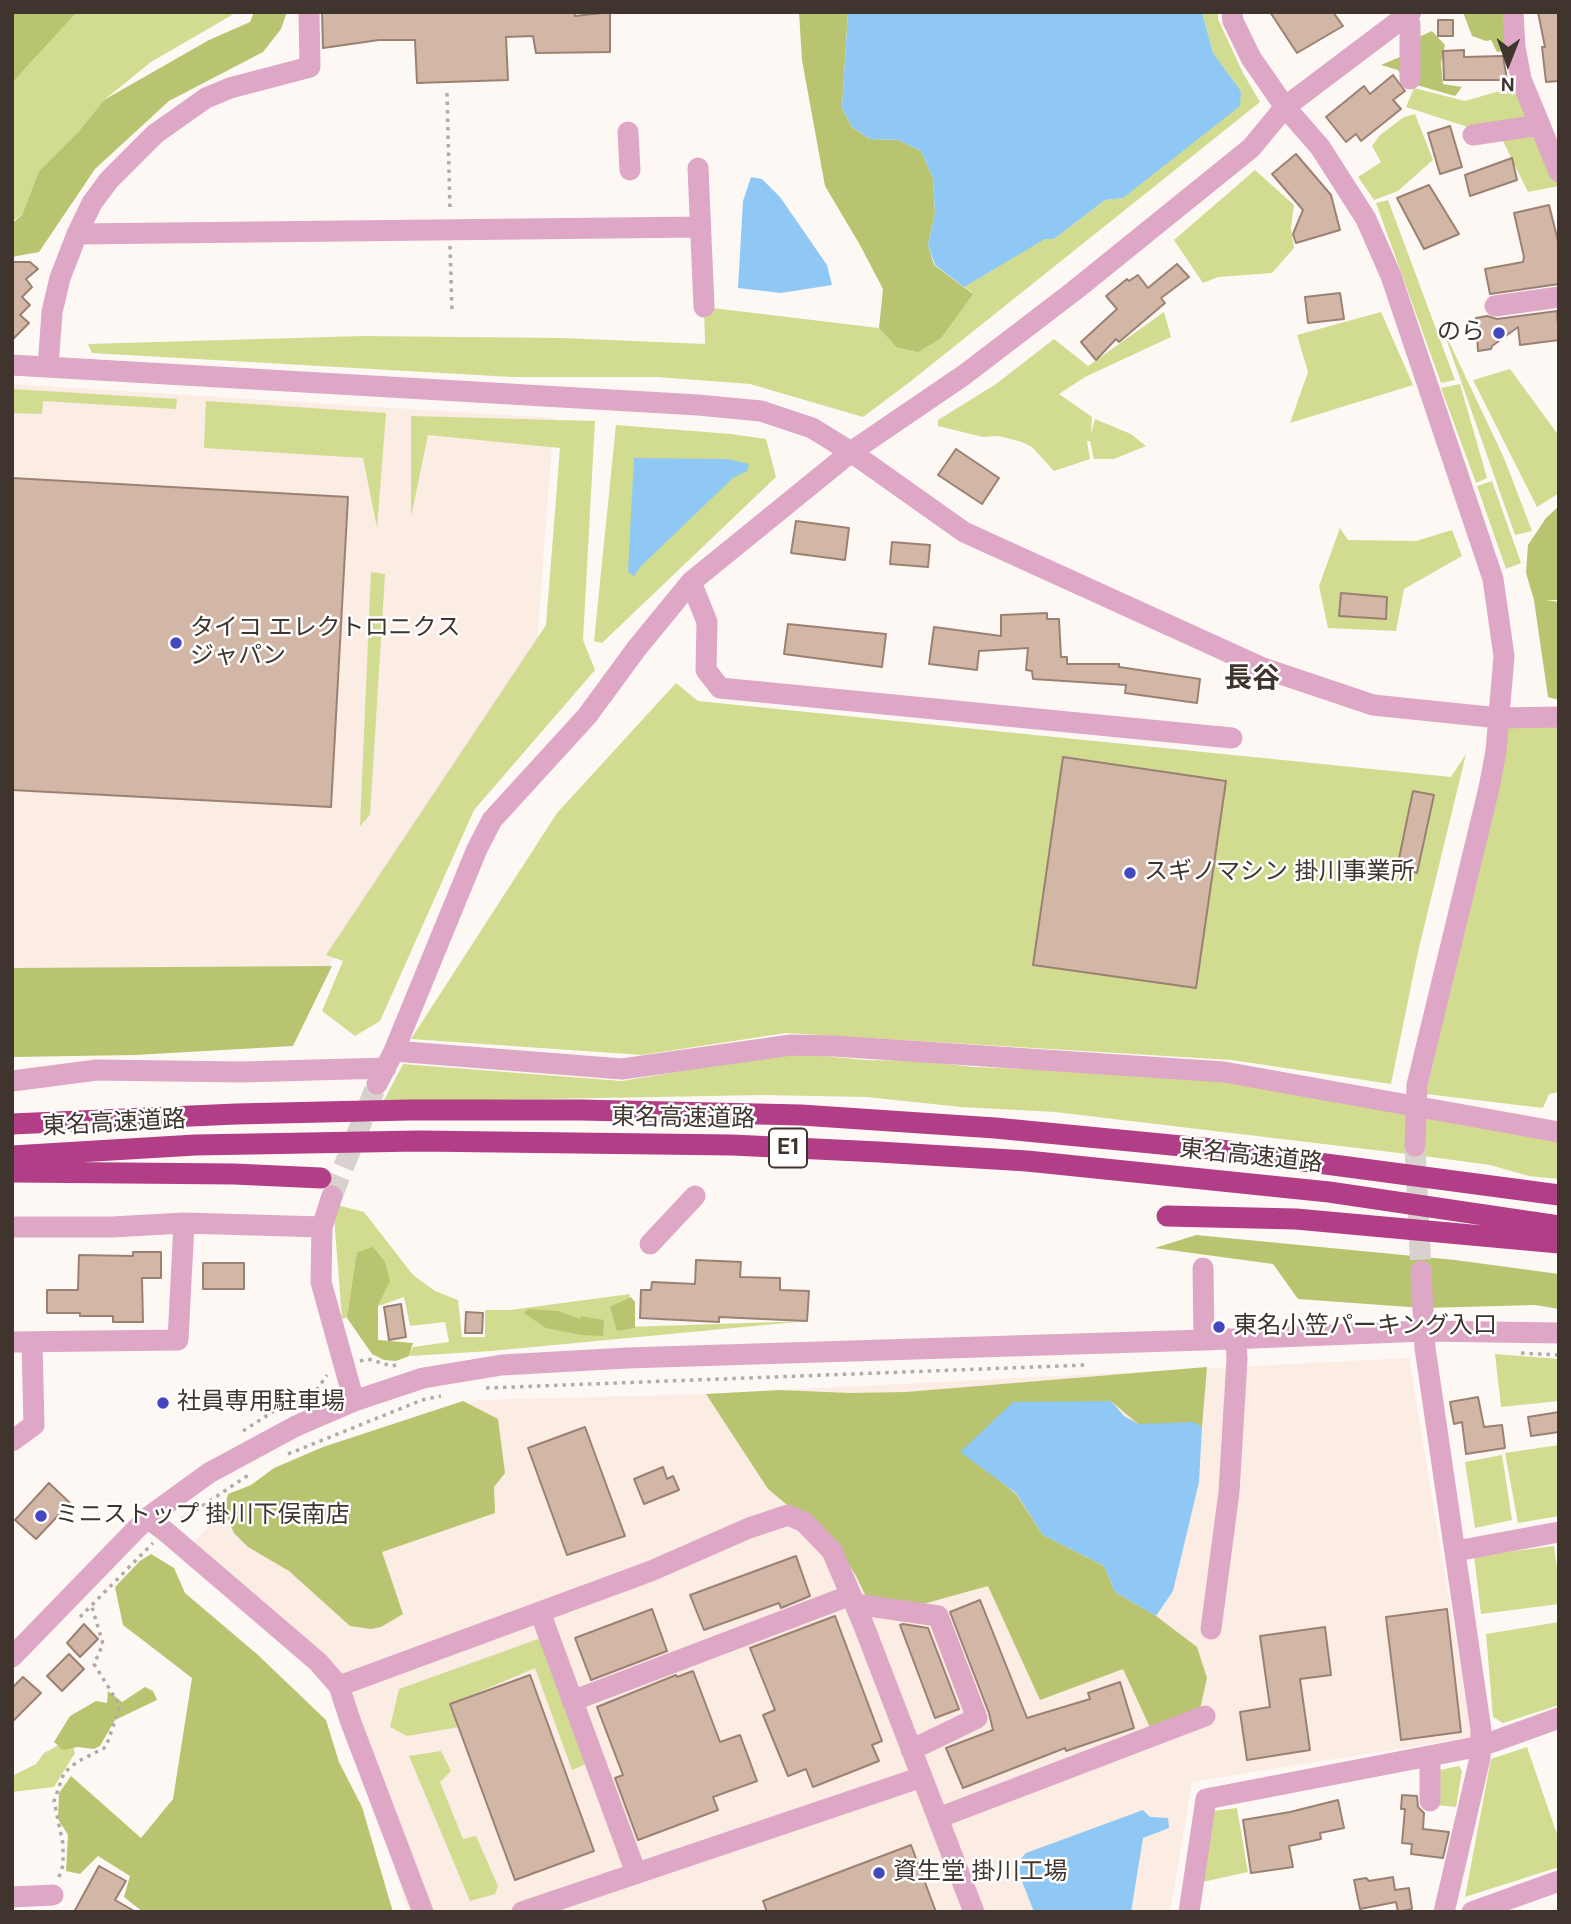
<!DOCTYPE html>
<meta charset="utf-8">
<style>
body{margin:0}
#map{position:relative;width:1571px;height:1924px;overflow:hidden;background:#fef8f5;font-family:"DM Sans",sans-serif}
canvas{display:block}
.frame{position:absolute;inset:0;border:14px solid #40352e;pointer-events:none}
.north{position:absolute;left:1473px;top:28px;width:70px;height:70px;-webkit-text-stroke:5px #fff;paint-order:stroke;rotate:181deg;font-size:19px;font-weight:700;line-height:28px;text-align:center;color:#40352e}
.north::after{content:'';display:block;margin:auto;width:24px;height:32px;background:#40352e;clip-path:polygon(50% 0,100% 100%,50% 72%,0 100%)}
</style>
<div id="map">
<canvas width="1571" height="1924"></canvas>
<div class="frame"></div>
<div class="north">N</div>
</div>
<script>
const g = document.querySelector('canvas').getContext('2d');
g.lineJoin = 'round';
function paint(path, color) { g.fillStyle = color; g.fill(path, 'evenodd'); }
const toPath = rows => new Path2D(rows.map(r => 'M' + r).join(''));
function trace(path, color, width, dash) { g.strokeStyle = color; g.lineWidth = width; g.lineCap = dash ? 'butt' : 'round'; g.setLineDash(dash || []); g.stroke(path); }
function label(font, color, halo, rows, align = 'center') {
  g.font = font + ' "DM Sans","Noto Sans JP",sans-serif'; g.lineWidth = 5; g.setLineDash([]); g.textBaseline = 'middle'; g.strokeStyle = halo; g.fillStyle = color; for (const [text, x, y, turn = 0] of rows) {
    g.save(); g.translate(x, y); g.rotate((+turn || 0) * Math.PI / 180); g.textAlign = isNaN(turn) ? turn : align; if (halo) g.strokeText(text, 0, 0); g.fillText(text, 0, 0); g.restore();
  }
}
paint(toPath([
 [12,384,554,418,537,641,320,980,12,1021],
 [1409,1358,1472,1737,1192,1782,1170,1912,408,1912,342,1696,192,1544,224,1510,345,1449,479,1400,706,1394]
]), '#fbece4');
paint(toPath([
 [77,12,237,12,151,62,104,100,79,131,39,171,22,215,12,221,12,83],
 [1202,12,1218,12,1218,19,1243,73,1260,102,911,381,863,417,750,384,657,377,512,377,92,353,88,344,363,336,562,338,705,344,704,307,879,328,896,347,973,293,964,287,1045,238,1054,239,1105,200,1123,198,1241,91,1213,53],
 [1517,86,1527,121,1477,130,1406,107,1414,88,1465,101],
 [1415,114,1433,160,1398,191,1374,200,1358,177,1381,162,1372,146,1380,135,1404,117],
 [1535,133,1559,186,1528,192,1501,137],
 [1255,170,1294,205,1291,228,1294,248,1272,273,1218,277,1203,283,1174,240],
 [1388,200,1455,380,1441,383,1376,203],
 [1164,312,1171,337,1085,377,1059,394,1092,417,1091,434,1095,419,1131,434,1146,446,1114,459,1094,459,1090,441,1087,441,1090,459,1054,471,1032,447,1022,442,999,436,983,437,938,426,938,420,996,384,1054,339,1088,366],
 [1381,312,1413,385,1290,423,1308,372,1297,335],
 [1442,327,1504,458,1532,531,1515,535],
 [1510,369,1559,436,1559,493,1537,507,1473,380],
 [1460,384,1487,478,1476,483,1441,388],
 [12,389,177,399,176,409,43,401,42,414,12,413],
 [206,401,386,413,377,528,363,458,204,448],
 [411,416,595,421,583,640,595,670,474,810,380,1021,355,1036,322,1011,343,961,326,955,546,625,560,448,428,435,411,517],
 [616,425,731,434,766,439,776,477,602,643,594,641],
 [1492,481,1521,563,1506,569,1477,486],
 [1340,528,1348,540,1416,541,1452,530,1462,556,1404,589,1396,631,1328,628,1319,586],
 [371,572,385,574,370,815,360,826],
 [676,683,698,701,1451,777,1466,754,1418,952,1391,1084,1232,1060,786,1033,642,1055,411,1039,557,813],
 [1559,723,1559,1092,1549,1094,1543,1108,1426,1094,1502,755,1505,724],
 [791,1053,866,1060,922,1061,973,1067,1178,1075,1220,1072,1559,1139,1559,1179,1529,1176,1490,1165,1416,1155,1055,1112,961,1107,867,1097,763,1095,383,1102,403,1064,622,1081],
 [333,1204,364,1212,413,1275,435,1291,458,1300,462,1337,485,1337,485,1310,510,1310,630,1294,626,1327,807,1321,491,1351,409,1356,413,1347,449,1342,445,1322,410,1326,404,1297,342,1319],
 [1495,1354,1559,1359,1559,1401,1501,1407],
 [1559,1445,1559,1516,1518,1523,1505,1453],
 [1502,1455,1512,1520,1475,1528,1465,1462],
 [1554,1546,1559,1582,1559,1604,1481,1614,1474,1556],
 [1559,1622,1559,1705,1503,1723,1493,1717,1486,1634],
 [541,1638,588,1763,572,1770,535,1668,451,1704,459,1727,407,1736,390,1727,399,1689],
 [70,1739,75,1753,54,1787,12,1792,12,1776,36,1764,44,1753],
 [1527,1747,1559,1840,1559,1867,1465,1897,1491,1759],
 [441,1751,451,1771,440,1782,463,1839,476,1836,498,1886,495,1894,470,1901,409,1756],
 [1459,1766,1462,1771,1456,1807,1436,1805,1435,1771],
 [1237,1808,1248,1872,1198,1883,1212,1811]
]), '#d1dc90');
paint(toPath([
 [12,12,77,12,12,83],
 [254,12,287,12,281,29,263,52,169,101,95,169,39,252,12,257,12,223,22,215,39,171,79,131,104,100,209,40,250,22],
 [799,12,848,12,842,108,852,127,870,139,898,140,921,151,933,178,935,213,928,245,934,265,973,294,941,338,918,352,896,347,879,328,883,289,860,245,825,186,802,60],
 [1463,12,1505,12,1506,43,1503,51,1497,52,1491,40,1486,41,1472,36],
 [1432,31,1445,45,1441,63,1443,84,1462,87,1455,96,1406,82,1398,70,1381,65,1407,54,1419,37],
 [1559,506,1559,600,1546,600,1559,602,1559,700,1548,697,1534,600,1526,573,1528,545,1546,518],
 [332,966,293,1046,135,1055,12,1057,12,968],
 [1196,1235,1455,1260,1559,1274,1559,1309,1535,1305,1423,1308,1298,1299,1273,1264,1155,1248],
 [373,1247,385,1262,390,1281,378,1305,378,1340,413,1343,409,1356,396,1361,384,1360,372,1354,347,1318,357,1252],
 [631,1297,635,1302,635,1328,617,1331,610,1307],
 [528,1309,558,1311,581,1319,580,1316,604,1320,603,1336,581,1335,546,1328,524,1313],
 [1207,1367,1202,1427,1138,1424,1111,1401,996,1478,1016,1494,1043,1535,1104,1566,1115,1592,1156,1616,1197,1647,1207,1678,1198,1718,1153,1734,1123,1669,1040,1700,988,1586,876,1617,856,1576,838,1547,768,1489,706,1394,780,1390,849,1393,906,1392],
 [463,1401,498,1419,505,1473,494,1487,495,1513,382,1552,403,1614,381,1627,371,1629,350,1626,289,1571,248,1547,234,1533,224,1510,228,1494,251,1485,274,1468,323,1447],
 [151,1554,174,1568,185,1593,258,1655,326,1720,339,1762,362,1807,393,1912,143,1912,124,1897,130,1876,98,1856,80,1874,66,1871,68,1835,58,1819,59,1793,71,1776,141,1838,173,1799,192,1678,123,1625,115,1587,140,1561],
 [145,1687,153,1691,157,1700,115,1720,100,1746,94,1749,78,1747,63,1750,54,1742,70,1716,96,1701,107,1703,108,1691,122,1702]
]), '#b9c470');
paint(toPath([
 [848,12,1202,12,1213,53,1241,91,1240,106,1123,198,1105,200,1054,239,1045,239,964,287,935,265,928,245,935,213,933,178,921,151,898,140,870,139,852,127,842,108],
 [751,177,762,179,780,197,827,265,832,285,781,293,738,288,743,201],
 [634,458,727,459,749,464,747,471,733,478,641,566,634,576,628,572],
 [1111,1401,1124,1416,1138,1424,1194,1422,1202,1427,1199,1482,1173,1591,1156,1616,1115,1592,1104,1566,1043,1535,1016,1493,960,1452,1013,1402],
 [1143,1810,1150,1817,1168,1818,1169,1828,1143,1838,1131,1912,1034,1912,1018,1871,1019,1861,1026,1853]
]), '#8fc8f5');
const building = toPath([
 [322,12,574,12,575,16,610,12,610,52,536,53,533,36,506,37,508,80,417,83,415,40,379,40,323,48,322,12],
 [1270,12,1333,12,1343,26,1297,53,1270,12],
 [1538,12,1559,12,1559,81,1546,82,1542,47,1545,47,1538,12],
 [1438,20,1453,20,1453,36,1438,36,1438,20],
 [1464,50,1464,57,1503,56,1507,80,1444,80,1443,51,1464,50],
 [1393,75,1405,91,1393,100,1401,109,1361,141,1356,134,1346,142,1326,117,1364,86,1370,94,1393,75],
 [1450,126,1462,167,1440,174,1428,133,1450,126],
 [1296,154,1331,195,1340,230,1296,243,1293,234,1303,210,1272,174,1296,154],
 [1512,158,1517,180,1470,196,1465,175,1512,158],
 [1429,185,1459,234,1424,249,1397,198,1429,185],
 [1549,205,1559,245,1559,284,1490,294,1485,269,1523,262,1524,257,1514,213,1549,205],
 [12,262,30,262,38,269,26,279,32,287,22,297,30,305,20,315,29,323,12,340,12,262],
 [1177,264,1189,277,1161,298,1165,303,1119,342,1116,339,1096,360,1081,342,1117,309,1106,296,1127,279,1129,281,1138,275,1148,288,1177,264],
 [1340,293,1344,319,1308,323,1305,297,1340,293],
 [1557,311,1559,340,1520,345,1518,327,1492,346,1491,349,1478,351,1476,318,1487,316,1497,319,1557,311],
 [956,449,999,478,982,504,938,475,956,449],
 [12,478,348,497,331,807,12,790,12,478],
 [796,521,849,528,845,560,791,553,796,521],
 [892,542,930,545,928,567,890,564,892,542],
 [1341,593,1387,597,1386,619,1339,616,1341,593],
 [1047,613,1047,619,1059,619,1061,657,1067,657,1067,664,1119,664,1119,667,1200,679,1197,703,1125,693,1126,685,1033,679,1032,671,1026,670,1028,648,979,651,977,670,929,664,934,627,1001,636,1001,615,1047,613],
 [788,624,886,634,882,667,784,654,788,624],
 [1063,757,1226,781,1196,988,1033,965,1063,757],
 [1413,791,1434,795,1417,873,1397,868,1413,791],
 [133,1252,161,1252,161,1278,142,1278,143,1322,113,1322,113,1316,80,1316,80,1313,47,1313,47,1290,78,1290,79,1255,133,1256,133,1252],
 [696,1260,741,1262,740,1277,780,1278,780,1290,809,1291,807,1321,719,1317,719,1322,640,1318,641,1290,651,1290,652,1282,695,1284,696,1260],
 [203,1263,244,1263,244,1289,203,1289,203,1263],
 [401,1304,406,1337,389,1340,384,1307,401,1304],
 [466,1312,483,1313,482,1333,465,1333,466,1312],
 [1478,1397,1484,1427,1502,1425,1505,1448,1466,1454,1462,1422,1454,1424,1450,1402,1478,1397],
 [1559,1412,1559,1432,1531,1436,1528,1417,1559,1412],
 [585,1427,625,1536,567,1555,528,1448,585,1427],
 [663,1467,667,1479,673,1476,679,1490,644,1504,634,1479,663,1467],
 [49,1483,70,1503,36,1539,15,1520,49,1483],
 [796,1556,810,1596,781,1608,779,1603,704,1630,690,1595,796,1556],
 [980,1600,1027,1718,1090,1699,1088,1693,1120,1682,1134,1728,1066,1751,1065,1748,963,1788,946,1748,993,1730,989,1713,950,1612,980,1600],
 [652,1609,667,1651,591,1680,575,1638,652,1609],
 [1447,1609,1461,1732,1401,1740,1386,1617,1447,1609],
 [835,1616,882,1741,872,1745,879,1761,813,1787,806,1769,788,1776,763,1715,775,1710,750,1648,835,1616],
 [84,1624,98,1639,80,1657,67,1643,84,1624],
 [903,1624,928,1628,959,1709,935,1718,900,1625,903,1624],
 [1325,1627,1331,1675,1300,1679,1310,1750,1247,1760,1240,1712,1270,1707,1260,1636,1325,1627],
 [69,1654,84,1669,62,1691,47,1676,69,1654],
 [693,1671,720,1742,740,1735,757,1781,713,1797,718,1810,638,1840,615,1778,623,1775,597,1707,676,1675,677,1677,693,1671],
 [530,1675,594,1851,515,1880,450,1704,530,1675],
 [23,1677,41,1693,12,1722,12,1688,23,1677],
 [1402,1795,1417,1796,1418,1807,1424,1813,1423,1829,1449,1832,1443,1858,1411,1854,1412,1844,1402,1843,1405,1809,1401,1809,1402,1795],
 [1338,1800,1344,1828,1320,1833,1321,1839,1289,1846,1293,1867,1251,1873,1243,1820,1290,1812,1338,1800],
 [911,1845,936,1912,767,1912,763,1901,911,1845],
 [99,1866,126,1881,115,1900,136,1912,74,1912,99,1866],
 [1393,1877,1395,1890,1409,1888,1412,1909,1398,1912,1396,1902,1360,1909,1354,1880,1366,1878,1369,1881,1393,1877]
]);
paint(building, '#d3b7a6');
trace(building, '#9b8172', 2);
trace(toPath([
 [1415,1146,1421,1271],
 [332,1196,377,1084]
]), '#d8d1cd', 21, [21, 10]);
trace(toPath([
 [447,93,450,211],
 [450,246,452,311],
 [1521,1353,1559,1355],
 [360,1361,368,1359,392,1366,396,1365],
 [486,1388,1087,1365],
 [243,1431,274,1411,313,1395,327,1375],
 [288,1454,422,1400,441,1396],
 [181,1520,250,1474],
 [80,1617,153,1543],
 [59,1877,63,1865,63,1844,54,1801,64,1773,77,1762,106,1747,120,1706,94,1664,103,1644,92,1607]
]), '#b2aaa5', 3.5, [3.5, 5]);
trace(toPath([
 [1232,12,1233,21,1251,58,1285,107,1320,147,1366,219,1391,276,1493,579,1504,656,1496,751,1489,788,1417,1085,1415,1146],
 [1513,12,1515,47,1521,79,1559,172],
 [1405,16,1410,24,1410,79],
 [628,132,630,170],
 [1473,135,1540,125],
 [698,168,704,307],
 [77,234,700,227],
 [1495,306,1559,297],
 [12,365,698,405,761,411,812,428,851,452,964,532,1263,668,1373,705,1499,718,1559,717],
 [48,367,52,312,60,278,77,234,92,203,109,180,155,134,206,98,230,88,310,67,309,12],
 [691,582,707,622,706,670,720,688,1232,738],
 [394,1051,622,1069,791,1045,834,1046,1224,1072,1559,1132],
 [12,1081,97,1070,242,1072,386,1068],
 [377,1084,394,1051,477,849,492,820,587,716,637,648,691,582,851,452,964,375,1074,291,1251,148,1285,107,1411,12],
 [332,1196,322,1227,321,1282,354,1401],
 [12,1227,112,1227,184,1223,322,1227],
 [650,1244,695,1196],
 [1203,1268,1204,1340],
 [1421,1271,1425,1348,1481,1730,1480,1758,1444,1912],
 [12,1342,178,1340,184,1223],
 [12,1441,34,1425,32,1343],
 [147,1518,165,1531,318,1662,339,1686,350,1720,423,1912],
 [1456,1551,1559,1532],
 [855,1604,938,1616,977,1718,911,1750],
 [540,1612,636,1873],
 [1211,1629,1229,1492,1237,1359,1236,1339],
 [12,1657,147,1518,209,1473,296,1426,354,1401,423,1378,502,1365,627,1358,1204,1340,1425,1331,1559,1333],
 [339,1686,651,1571,749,1528,788,1515,804,1522,832,1551,862,1621,974,1912],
 [572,1701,851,1595],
 [1430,1756,1430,1801],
 [938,1818,1205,1716],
 [12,1897,53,1895],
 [522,1912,922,1777],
 [1189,1912,1206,1799,1481,1746,1559,1718],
 [1472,1912,1559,1881]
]), '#dea7c5', 21);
trace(toPath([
 [12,1124,236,1114,409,1110,581,1110,801,1115,995,1128,1213,1149,1559,1195],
 [12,1156,195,1145,419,1141,732,1145,879,1152,1027,1161,1329,1192,1559,1226],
 [12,1172,234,1174,321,1178],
 [1167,1216,1296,1219,1559,1243]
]), '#b23e87', 21);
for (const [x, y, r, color] of [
 [1499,333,7,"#4447bd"],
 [176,643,7,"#4447bd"],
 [1130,873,7,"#4447bd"],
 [1219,1327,7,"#4447bd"],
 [163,1403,7,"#4447bd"],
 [41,1516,7,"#4447bd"],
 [879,1873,7,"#4447bd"]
]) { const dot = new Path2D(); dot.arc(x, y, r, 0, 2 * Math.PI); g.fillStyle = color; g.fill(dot); trace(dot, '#fff', 2.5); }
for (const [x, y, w] of [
 [788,1148,38]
]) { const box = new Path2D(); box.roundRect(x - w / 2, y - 19.5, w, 39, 5); g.fillStyle = '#fff'; g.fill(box); trace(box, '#40352e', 2); }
label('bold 23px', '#40352e', null, [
 ["E1",788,1148]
]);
label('24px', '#40352e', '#fff', [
 ["のら",1485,333,"right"],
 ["タイコ エレクトロニクス",190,629],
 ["ジャパン",190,657],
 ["スギノマシン 掛川事業所",1144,873],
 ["東名小笠パーキング入口",1233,1327],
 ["社員専用駐車場",177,1403],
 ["ミニストップ 掛川下俣南店",55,1516],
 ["資生堂 掛川工場",893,1873]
], 'left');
label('24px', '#40352e', '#fff', [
 ["東名高速道路",683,1119,1],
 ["東名高速道路",114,1124,-3],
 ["東名高速道路",1251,1157,6]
]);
label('bold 28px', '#40352e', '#fff', [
 ["長谷",1252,680]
]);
</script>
